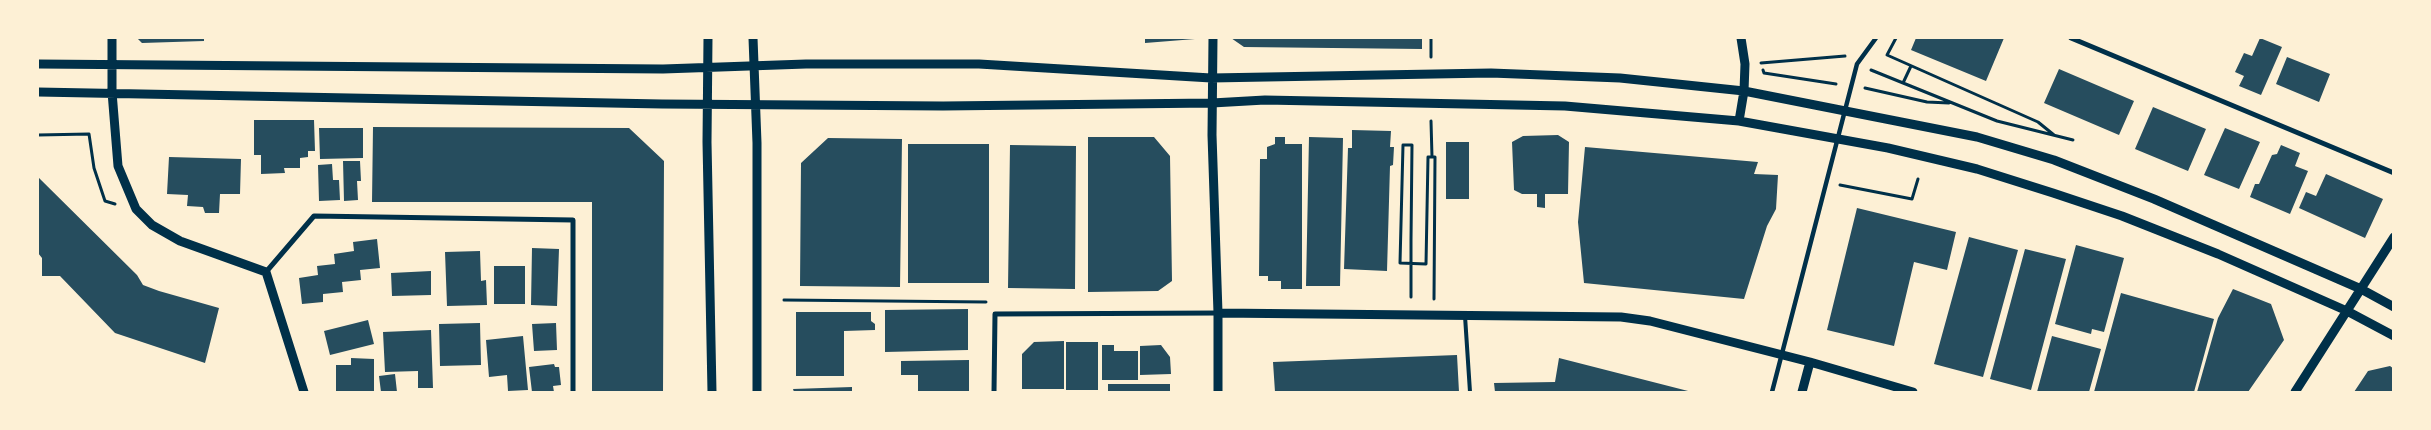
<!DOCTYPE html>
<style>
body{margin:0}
#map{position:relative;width:2431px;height:430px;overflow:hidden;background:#fdf0d5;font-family:"Open Sans",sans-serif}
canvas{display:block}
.frame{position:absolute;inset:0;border:39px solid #fdf0d5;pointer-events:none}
</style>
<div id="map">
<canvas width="2431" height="430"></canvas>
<div class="frame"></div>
</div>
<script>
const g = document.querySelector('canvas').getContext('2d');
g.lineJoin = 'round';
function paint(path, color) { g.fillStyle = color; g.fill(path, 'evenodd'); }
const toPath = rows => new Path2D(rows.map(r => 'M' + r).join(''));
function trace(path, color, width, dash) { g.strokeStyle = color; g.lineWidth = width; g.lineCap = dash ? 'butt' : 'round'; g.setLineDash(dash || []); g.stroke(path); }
paint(toPath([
 [137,38,204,38,204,41,142,43],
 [1145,38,1195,38,1195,39,1145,43],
 [1231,38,1422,38,1422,49,1244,47],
 [1916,38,2004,38,1986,81,1911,50],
 [2260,38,2282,47,2261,95,2239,86,2244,76,2235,72,2244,53,2252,56],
 [2287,57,2330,74,2319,102,2276,84],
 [2059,69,2134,101,2119,135,2044,103],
 [2153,107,2206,129,2188,171,2135,149],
 [254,120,314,120,315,151,308,151,308,157,300,158,300,168,284,168,285,173,261,174,261,155,254,155],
 [373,127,629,128,664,161,663,392,592,392,592,202,372,202],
 [319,128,363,128,363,158,320,159],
 [2225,128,2260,142,2239,189,2204,175],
 [1352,130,1391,131,1390,147,1394,147,1393,165,1390,166,1387,271,1344,269,1348,148,1352,148],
 [1558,135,1569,142,1568,194,1545,194,1545,208,1537,207,1537,194,1522,194,1514,190,1512,142,1523,136],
 [1088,137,1154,137,1170,156,1172,281,1158,291,1088,292],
 [1275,137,1285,137,1285,144,1302,144,1302,289,1281,289,1281,281,1268,281,1268,276,1259,276,1260,159,1267,159,1267,147,1275,144],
 [1309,137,1343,138,1340,286,1306,286],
 [828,138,902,139,900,287,800,286,801,163],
 [1446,142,1469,142,1469,199,1446,199],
 [908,144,989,144,989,283,908,283],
 [1010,145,1076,146,1075,289,1008,288],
 [2281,145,2300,153,2295,166,2308,171,2290,214,2250,197,2255,184,2259,184,2272,155,2277,154],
 [1585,147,1758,162,1754,174,1778,175,1776,209,1767,226,1744,299,1584,283,1578,222],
 [169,157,241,159,240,194,220,194,219,213,205,213,203,207,187,206,188,195,167,194],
 [343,161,360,161,361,181,357,181,358,200,344,201],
 [332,164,333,180,339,180,340,200,319,201,318,165],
 [2326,174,2383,199,2365,238,2299,208,2306,192,2316,196],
 [38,177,137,275,143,285,159,291,219,308,205,363,115,333,60,276,42,276,42,258,38,253],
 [1857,208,1956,232,1947,270,1914,262,1894,346,1827,330],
 [1969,237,2018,250,1983,377,1934,364],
 [377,239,380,268,360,270,361,280,342,282,343,292,323,294,323,302,302,304,299,278,318,275,317,266,335,264,334,254,354,251,353,242],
 [2076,245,2124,258,2104,332,2092,329,2091,334,2055,324],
 [532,248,559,249,557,306,531,305],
 [2025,249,2066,259,2031,390,1990,379],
 [480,251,481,281,486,280,487,305,447,306,445,252],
 [494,266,525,266,525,304,494,304],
 [431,271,431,295,392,296,391,273],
 [2233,289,2271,304,2284,340,2248,392,2197,392,2218,318],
 [2121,293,2214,319,2194,392,2094,392],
 [968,309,968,350,885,352,885,310],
 [796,312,871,312,871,321,875,324,875,330,844,331,844,376,796,376],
 [368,320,374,344,330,355,324,331],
 [480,323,481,365,440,366,439,324],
 [556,323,557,350,534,351,532,324],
 [431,330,433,388,418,388,418,371,385,372,383,332],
 [523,336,528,390,508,391,507,375,489,377,486,340],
 [2052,336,2101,349,2089,392,2037,392],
 [1064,341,1064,389,1022,389,1022,354,1034,342],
 [1066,342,1098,342,1098,390,1066,390],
 [1102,345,1114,345,1114,351,1138,351,1138,380,1102,380],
 [1161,345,1170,357,1171,374,1140,375,1140,346],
 [1457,355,1459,392,1275,392,1273,362],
 [351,358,374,359,374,392,336,392,336,365,351,365],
 [1559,358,1692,392,1495,392,1494,383,1555,382],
 [969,360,969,392,918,392,918,375,901,375,901,361],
 [554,364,555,367,559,367,561,385,553,386,554,392,532,392,529,367],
 [2390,366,2394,369,2394,392,2354,392,2368,371],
 [395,374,397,392,381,392,379,376],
 [1108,384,1170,384,1170,392,1108,392],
 [852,387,852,392,794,392,793,389]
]), '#264d5e');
trace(toPath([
 [1431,38,1431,57],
 [1896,38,1887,55,2038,122,2054,135],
 [1761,63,1845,56],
 [1763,70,1764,73,1836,84],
 [1871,70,1997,121,2073,140],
 [1903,83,1911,66],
 [1865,88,1927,102,1949,103],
 [1431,121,1432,157],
 [38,135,89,134,94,168,105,201,115,204],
 [1840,185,1912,199,1918,179],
 [1411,297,1411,240,1412,145,1403,145,1400,263,1426,264,1428,157,1435,157,1434,299],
 [784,300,986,302]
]), '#003049', 3);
trace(toPath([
 [1465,316,1470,392]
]), '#003049', 4);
trace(toPath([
 [1772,392,1857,64,1876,38]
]), '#003049', 4.5);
trace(toPath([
 [2071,38,2394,173],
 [266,272,314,216,573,220,573,392],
 [994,392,995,314,1218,313]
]), '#003049', 5);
trace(toPath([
 [112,38,112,92,118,166,136,209,152,225,180,241,266,272,304,392],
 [708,38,707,142,712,392],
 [753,38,757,143,757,392],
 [1213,38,1212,135,1218,313,1218,392],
 [38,64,663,69,806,64,979,64,1211,78,1491,73,1620,78,1744,91,1977,137,2054,160,2154,199,2361,289,2394,307],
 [38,92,662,104,943,106,1212,103,1265,100,1565,106,1739,121,1888,148,1977,169,2053,193,2122,216,2218,254,2347,311,2394,336],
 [1739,121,1744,91,1745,64,1741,38],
 [1218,313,1621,317,1650,321,1810,362,1913,392],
 [1802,392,1810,362],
 [2295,392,2394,237]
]), '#003049', 9);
</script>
